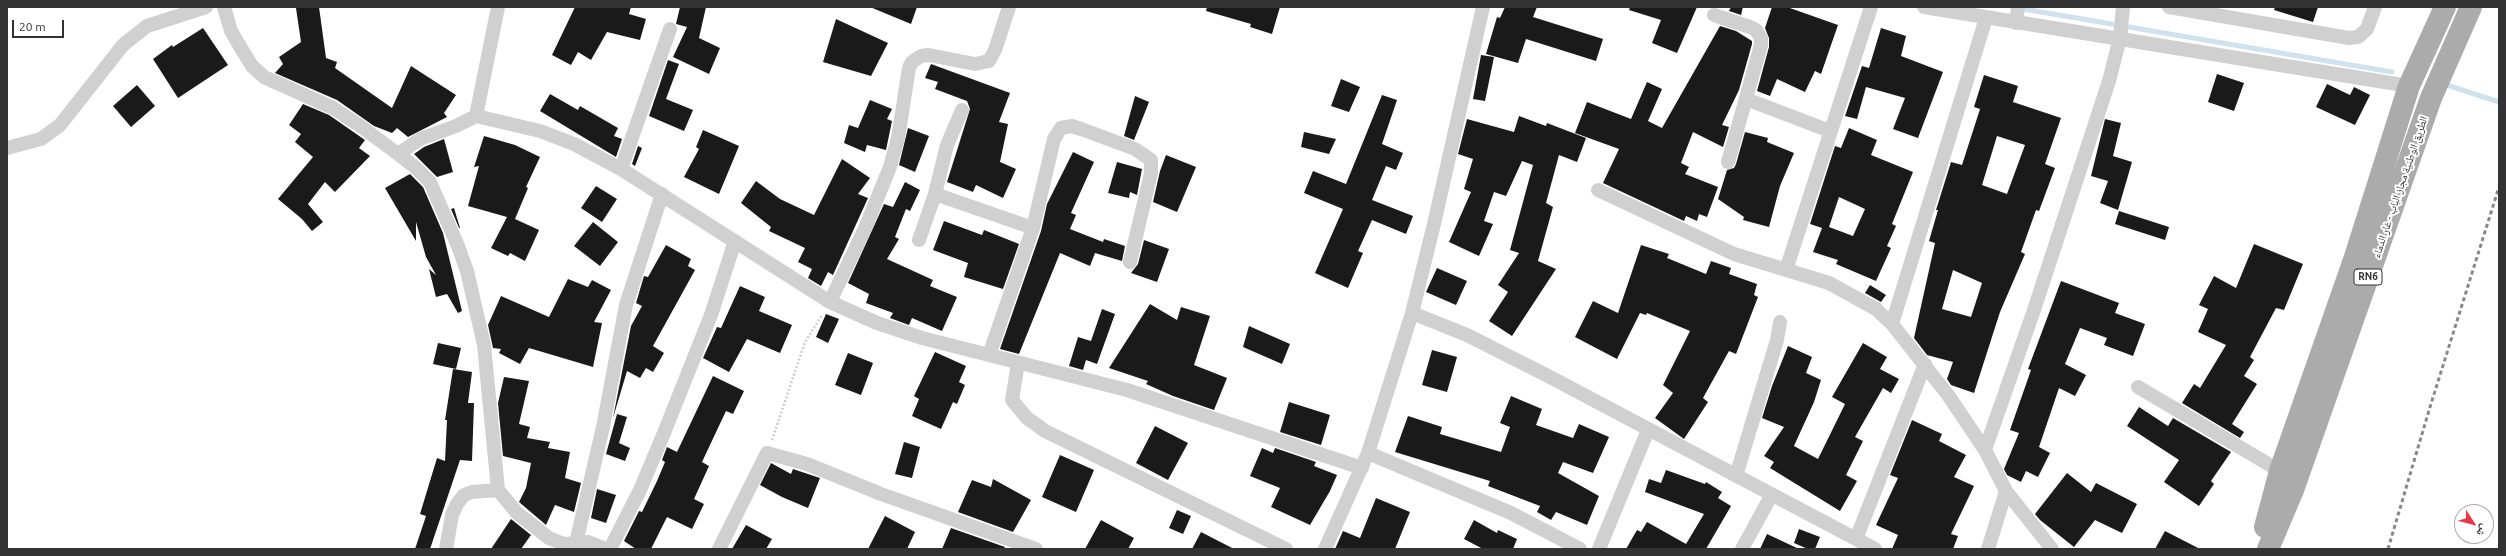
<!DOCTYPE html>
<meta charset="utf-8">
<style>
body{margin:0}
#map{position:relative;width:2506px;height:556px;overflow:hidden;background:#fff;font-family:Ubuntu,"Noto Naskh Arabic",sans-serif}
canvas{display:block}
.frame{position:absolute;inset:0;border:8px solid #333;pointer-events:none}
.north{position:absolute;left:2454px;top:504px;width:40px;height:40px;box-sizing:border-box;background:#fff;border:1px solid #adadad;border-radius:50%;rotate:126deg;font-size:11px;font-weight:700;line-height:16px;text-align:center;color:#333}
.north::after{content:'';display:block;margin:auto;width:14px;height:18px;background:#e63946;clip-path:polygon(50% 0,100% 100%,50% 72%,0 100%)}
.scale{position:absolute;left:12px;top:20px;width:52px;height:18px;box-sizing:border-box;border:2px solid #333;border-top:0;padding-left:5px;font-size:12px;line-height:14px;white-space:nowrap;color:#333;-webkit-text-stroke:3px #fff;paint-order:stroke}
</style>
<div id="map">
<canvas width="2506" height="556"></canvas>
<div class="frame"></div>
<div class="north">ش</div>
<div class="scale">20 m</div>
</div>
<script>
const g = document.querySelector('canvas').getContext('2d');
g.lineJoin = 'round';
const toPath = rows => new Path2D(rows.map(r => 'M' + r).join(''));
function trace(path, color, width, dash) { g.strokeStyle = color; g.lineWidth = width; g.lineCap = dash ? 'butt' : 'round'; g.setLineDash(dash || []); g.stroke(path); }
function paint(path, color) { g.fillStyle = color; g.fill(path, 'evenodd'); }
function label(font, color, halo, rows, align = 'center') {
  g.font = font + ' Ubuntu,"Noto Naskh Arabic",sans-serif'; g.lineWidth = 4; g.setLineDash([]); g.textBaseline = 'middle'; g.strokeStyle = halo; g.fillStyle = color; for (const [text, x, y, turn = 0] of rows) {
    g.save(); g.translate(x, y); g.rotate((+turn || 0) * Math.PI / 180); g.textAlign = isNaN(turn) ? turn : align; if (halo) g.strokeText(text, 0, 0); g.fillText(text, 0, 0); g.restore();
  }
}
trace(toPath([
 [2018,8,2392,72],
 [2447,85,2499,102]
]), '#cfe2ee', 5);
paint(toPath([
 [319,7,326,58,337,62,335,68,392,108,411,66,456,95,444,113,447,117,408,137,397,128,392,133,374,126,337,100,275,73,283,64,279,57,301,42,296,8],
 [575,7,631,7,629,14,646,19,640,40,607,32,591,60,578,52,571,65,552,55],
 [680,7,706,7,699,38,720,48,709,74,673,57,687,27,676,24],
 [870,7,917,7,911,24],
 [1207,7,1280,7,1272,34,1250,27,1251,24,1206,11],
 [1505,7,1537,7,1533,17,1603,39,1596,61,1526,39,1518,63,1486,54,1497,17,1500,18],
 [1630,7,1697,7,1677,53,1652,43,1661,20,1629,10],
 [1731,7,1743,7,1741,15,1729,11],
 [1772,7,1787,7,1838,25,1821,74,1815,71,1805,92,1777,79,1770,96,1757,91,1769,47,1769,38,1765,28],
 [2275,7,2318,7,2313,22,2274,10],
 [836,19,888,43,871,76,823,62],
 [1720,26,1736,31,1752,41,1752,44,1739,90,1722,125,1729,127,1723,147,1693,132,1681,163,1689,167,1685,174,1718,187,1707,217,1699,214,1697,221,1686,216,1684,221,1603,183,1619,149,1575,133,1587,102,1631,119,1647,82,1662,89,1648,121,1662,128],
 [203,28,228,65,178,98,153,59,172,45,173,47],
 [1881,28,1906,36,1901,56,1943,72,1918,138,1893,129,1905,98,1866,87,1857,119,1845,116,1862,66,1869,68],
 [1481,55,1494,57,1485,101,1473,99],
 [668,60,679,64,666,99,693,110,684,131,649,116],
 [931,64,1010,93,999,122,1008,124,1000,162,1016,169,1003,198,976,185,973,192,947,182,970,109,967,101,935,89,938,82,925,78],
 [2217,74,2244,83,2234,111,2208,102],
 [1984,75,2018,86,2013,102,2061,118,2045,164,2055,168,2039,211,2036,210,2021,252,2025,254,2000,312,1974,393,1951,385,1947,379,1953,362,1927,355,1914,338,1935,243,1929,241,1938,210,1936,210,1951,162,1962,165,1980,109,1974,107],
 [1997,136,2025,145,2007,194,1982,185],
 [1953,270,1982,283,1971,317,1942,309],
 [1341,79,1360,87,1349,112,1331,106],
 [2327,84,2350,95,2354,87,2370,95,2355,125,2316,107],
 [137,85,155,106,131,127,113,106],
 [550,94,578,110,580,106,618,128,614,136,622,139,616,157,540,111],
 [1382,95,1397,100,1382,144,1403,153,1396,170,1386,166,1372,200,1413,216,1406,234,1372,220,1358,251,1363,253,1348,288,1315,273,1343,209,1304,193,1313,171,1346,184],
 [1135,96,1149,102,1134,140,1124,136],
 [870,100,892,109,887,119,892,121,886,150,867,145,865,152,844,143,849,125,858,128],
 [303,104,329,115,365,140,359,148,370,156,335,192,325,182,308,204,323,222,312,231,302,219,278,199,313,157,295,142,301,134,289,125],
 [1519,116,1546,126,1547,123,1586,138,1577,162,1559,155,1546,203,1553,207,1538,261,1556,269,1512,336,1489,321,1508,292,1498,285,1519,253,1510,250,1533,165,1522,161,1506,196,1494,192,1484,221,1493,224,1479,256,1449,242,1471,192,1464,189,1473,159,1458,154,1467,119,1514,132],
 [2105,119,2121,123,2113,156,2132,162,2118,210,2100,203,2108,181,2091,176],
 [908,128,929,136,915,172,899,165],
 [1849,128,1877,140,1871,155,1913,172,1892,224,1896,226,1887,246,1891,248,1876,281,1836,264,1838,260,1813,252,1822,228,1810,224,1835,146,1841,148],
 [1839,197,1865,209,1853,236,1829,227],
 [703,130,739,146,719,194,684,177,699,149,696,147],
 [1304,132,1336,139,1329,154,1301,147],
 [1745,132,1768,138,1767,142,1794,153,1780,186,1769,227,1743,220,1744,217,1718,199,1727,170,1734,168,1736,164],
 [484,136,515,145,540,157,526,187,528,188,515,219,539,230,525,261,510,253,508,256,491,248,507,217,468,206,479,166,474,167],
 [444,139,453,172,437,177,414,154,424,147],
 [638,146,642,148,635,166,632,164],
 [1073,152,1094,162,1071,213,1076,215,1070,229,1103,242,1104,239,1125,246,1122,261,1095,253,1090,266,1060,253,1019,354,1000,349,1041,231,1047,204],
 [1166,155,1196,167,1177,212,1153,202,1160,171],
 [842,159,870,178,858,194,868,198,833,275,828,272,821,286,808,278,812,269,798,262,805,248,769,231,771,227,741,203,756,181,780,199,814,215],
 [1117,162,1142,169,1137,195,1130,192,1129,198,1108,193],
 [410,174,423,187,443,233,462,311,458,313,447,294,436,297,429,269,436,275,426,257,416,222,416,241,385,188],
 [905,182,920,190,910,211,906,209,895,237,899,239,887,259,933,280,930,286,957,297,942,331,912,318,909,325,890,318,893,313,866,303,869,294,848,283,884,204,893,207],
 [596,186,617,199,602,222,581,208],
 [454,208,460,228,459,228,451,209],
 [2119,211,2169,227,2165,240,2115,224],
 [944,221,982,235,984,230,1019,244,1003,289,964,277,968,263,933,250],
 [593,222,618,242,600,266,574,246],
 [1144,240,1169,249,1157,282,1131,273,1138,264],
 [2254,244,2303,264,2284,310,2276,308,2250,357,2254,360,2244,376,2257,384,2232,424,2244,432,2240,438,2182,403,2194,384,2200,388,2226,345,2198,332,2208,309,2199,305,2214,276,2236,288],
 [666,245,691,259,688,266,695,270,653,346,664,353,653,372,646,368,640,378,627,371,613,418,631,326,642,306,636,303,644,276,648,277],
 [1641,245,1669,254,1667,258,1706,274,1711,261,1731,268,1729,274,1757,284,1754,295,1758,297,1736,354,1729,351,1703,398,1708,402,1684,439,1655,418,1673,393,1663,385,1690,331,1647,313,1646,315,1640,313,1617,359,1575,337,1593,301,1618,313],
 [1437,268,1467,281,1456,305,1426,292],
 [568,279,588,287,592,280,611,290,594,322,602,323,593,367,529,348,520,364,499,353,501,349,493,348,488,325,501,296,549,317],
 [2061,281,2119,303,2115,313,2145,324,2133,356,2104,345,2107,338,2080,328,2065,364,2086,375,2075,396,2059,388,2039,447,2050,453,2038,477,2026,471,2021,482,2007,475,2004,469,2019,433,2010,430,2031,370,2028,369],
 [1870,285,1886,295,1881,302,1865,293],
 [740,286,765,297,759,311,792,325,780,353,747,339,729,372,703,358,717,327,721,328],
 [1150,304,1177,320,1181,307,1210,316,1194,365,1227,378,1214,410,1173,396,1146,384,1148,381,1109,368],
 [1102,309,1115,314,1097,364,1086,360,1083,370,1069,366,1078,337,1091,341],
 [826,314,839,319,828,343,816,337],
 [1249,326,1290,344,1282,364,1243,347],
 [438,343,461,348,456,369,433,364],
 [1863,343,1887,357,1880,369,1899,379,1891,393,1883,388,1855,437,1863,441,1846,475,1857,481,1840,511,1770,468,1774,462,1764,456,1784,427,1762,418,1772,386,1788,346,1812,357,1806,373,1821,380,1814,402,1794,446,1818,459,1845,404,1832,397],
 [1432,350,1457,357,1447,392,1422,385],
 [935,352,966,366,959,382,965,385,957,404,953,402,941,429,912,416,919,399,914,396],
 [848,353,873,363,861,395,835,385],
 [453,369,472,372,468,403,474,403,472,461,460,460,430,549,415,549,426,516,420,514,437,458,445,461,447,420,445,420],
 [713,376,744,391,733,414,726,411,702,462,709,466,694,499,704,504,692,529,667,517,651,549,636,549,624,541,639,511,642,512,657,481,665,462,662,460,667,447,677,452],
 [504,377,529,381,519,424,530,427,527,438,550,442,548,448,570,452,565,478,581,483,574,512,555,505,546,525,519,502,526,488,531,463,503,456,498,403],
 [1511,396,1542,409,1536,425,1573,438,1579,424,1609,437,1593,473,1563,462,1558,473,1599,496,1587,525,1556,512,1551,520,1537,512,1540,506,1488,486,1490,481,1395,452,1408,416,1442,427,1440,434,1501,452,1510,427,1500,423],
 [1289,402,1330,415,1321,445,1280,432],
 [2139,407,2168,426,2173,418,2231,452,2211,481,2214,484,2199,506,2164,482,2179,460,2127,426],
 [617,414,627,417,619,443,630,448,625,461,606,454],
 [1912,420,1942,434,1939,441,1966,455,1954,477,1974,486,1951,534,1958,536,1953,549,1892,549,1898,535,1876,525,1898,478,1890,475],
 [1155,426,1188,443,1168,480,1136,463],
 [904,442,920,447,912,478,895,474],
 [1262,448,1273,453,1275,448,1316,462,1314,466,1337,475,1330,491,1310,525,1271,507,1280,488,1250,476],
 [1060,455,1094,470,1076,512,1042,497],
 [771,463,791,474,793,469,820,478,808,508,782,497,760,485],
 [1666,470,1705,484,1706,482,1722,492,1718,498,1731,506,1706,549,1626,549,1637,530,1641,532,1647,522,1686,544,1704,514,1645,492,1649,479,1661,483],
 [2067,473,2091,492,2096,483,2137,504,2122,533,2095,520,2074,547,2040,520,2035,514],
 [993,479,1031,500,1013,532,958,512,972,480,991,487],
 [597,489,616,495,606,523,591,518],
 [1376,498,1410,512,1395,549,1335,549,1343,531,1360,538],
 [1177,510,1191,516,1183,534,1169,528],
 [885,516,915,532,907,549,868,549],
 [511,519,531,535,521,549,491,549],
 [1101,520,1134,538,1128,549,1085,549],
 [1474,520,1497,533,1498,530,1517,539,1513,549,1483,549,1464,539],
 [746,525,772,539,766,549,732,549],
 [951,528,1005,547,1004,549,942,549],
 [1799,529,1820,537,1815,549,1808,549,1794,543],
 [2165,531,2200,549,2155,549],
 [1201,532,1234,549,1192,549],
 [1767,534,1799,549,1760,549]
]), '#1a1a1a');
trace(toPath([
 [772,440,805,342,822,315]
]), '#cdcdcd', 2.5, [2, 2]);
trace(toPath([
 [224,7,231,31,241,48,252,66,264,77,333,108,359,125,398,154,420,139,456,126,476,116,540,131,574,144,621,169,830,302,877,323,922,338,1127,390,1362,468],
 [1924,7,2409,86],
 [2169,7,2349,38,2358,37,2367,29,2375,7],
 [1714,15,1750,27,1756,30,1761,38,1761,45,1728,162],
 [2016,23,2018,7],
 [1746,99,1830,131],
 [476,116,498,7],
 [7,148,41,139,60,125,123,45,147,26,206,7],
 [398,154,415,167,430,182,458,246,467,271,484,345,498,490,517,513,549,538,564,544,588,542,606,549],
 [621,169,670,29],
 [1598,190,1734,254,1829,283,1876,309,1892,324,1948,395,1985,450,2006,491,2052,549],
 [935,194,1033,228],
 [919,240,935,194,947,145,962,110],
 [1786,270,1871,7],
 [830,302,866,226,890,167,898,138,909,68,912,62,921,56,929,55,975,64,989,61,995,50,1009,7],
 [1412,313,1467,335,1550,377,1875,549],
 [1892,324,1986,18],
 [989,355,1033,228,1054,139,1061,128,1072,126,1084,130,1135,149,1151,160,1151,173,1130,262],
 [1018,363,1012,400,1027,418,1045,431,1286,549],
 [2138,387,2280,471],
 [1985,450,2034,310,2109,81,2120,38,2123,7],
 [1368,453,1511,513,1580,549],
 [1736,476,1777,340,1780,322],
 [1856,539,1925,364],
 [576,543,603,427,626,305,662,194],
 [446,549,452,515,457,504,464,495,472,492,498,490],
 [610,549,640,490,664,433,711,315,735,241],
 [719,549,767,453,807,464,881,494,1036,549],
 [1325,549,1368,453,1412,313,1434,224,1483,7],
 [1599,549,1648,430],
 [1742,549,1771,496],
 [1988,549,2006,491]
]), '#d0d0d0', 14);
trace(toPath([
 [2265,527,2280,471,2354,260,2409,86,2445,7],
 [2268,549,2293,490,2431,98,2471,7]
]), '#ababab', 22);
trace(toPath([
 [2388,549,2430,407,2499,187]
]), '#888', 3, [4, 3]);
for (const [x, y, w] of [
 [2368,277,28]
]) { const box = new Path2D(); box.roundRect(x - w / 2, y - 8, w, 16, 3); g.fillStyle = '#fff'; g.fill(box); trace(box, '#333', 1); }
label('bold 10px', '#333', null, [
 ["RN6",2368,277]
]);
label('11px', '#333', '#fff', [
 ["الطريق الوطنية مجاز الباب - غار الدماء",2400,187,-71]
]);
</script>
